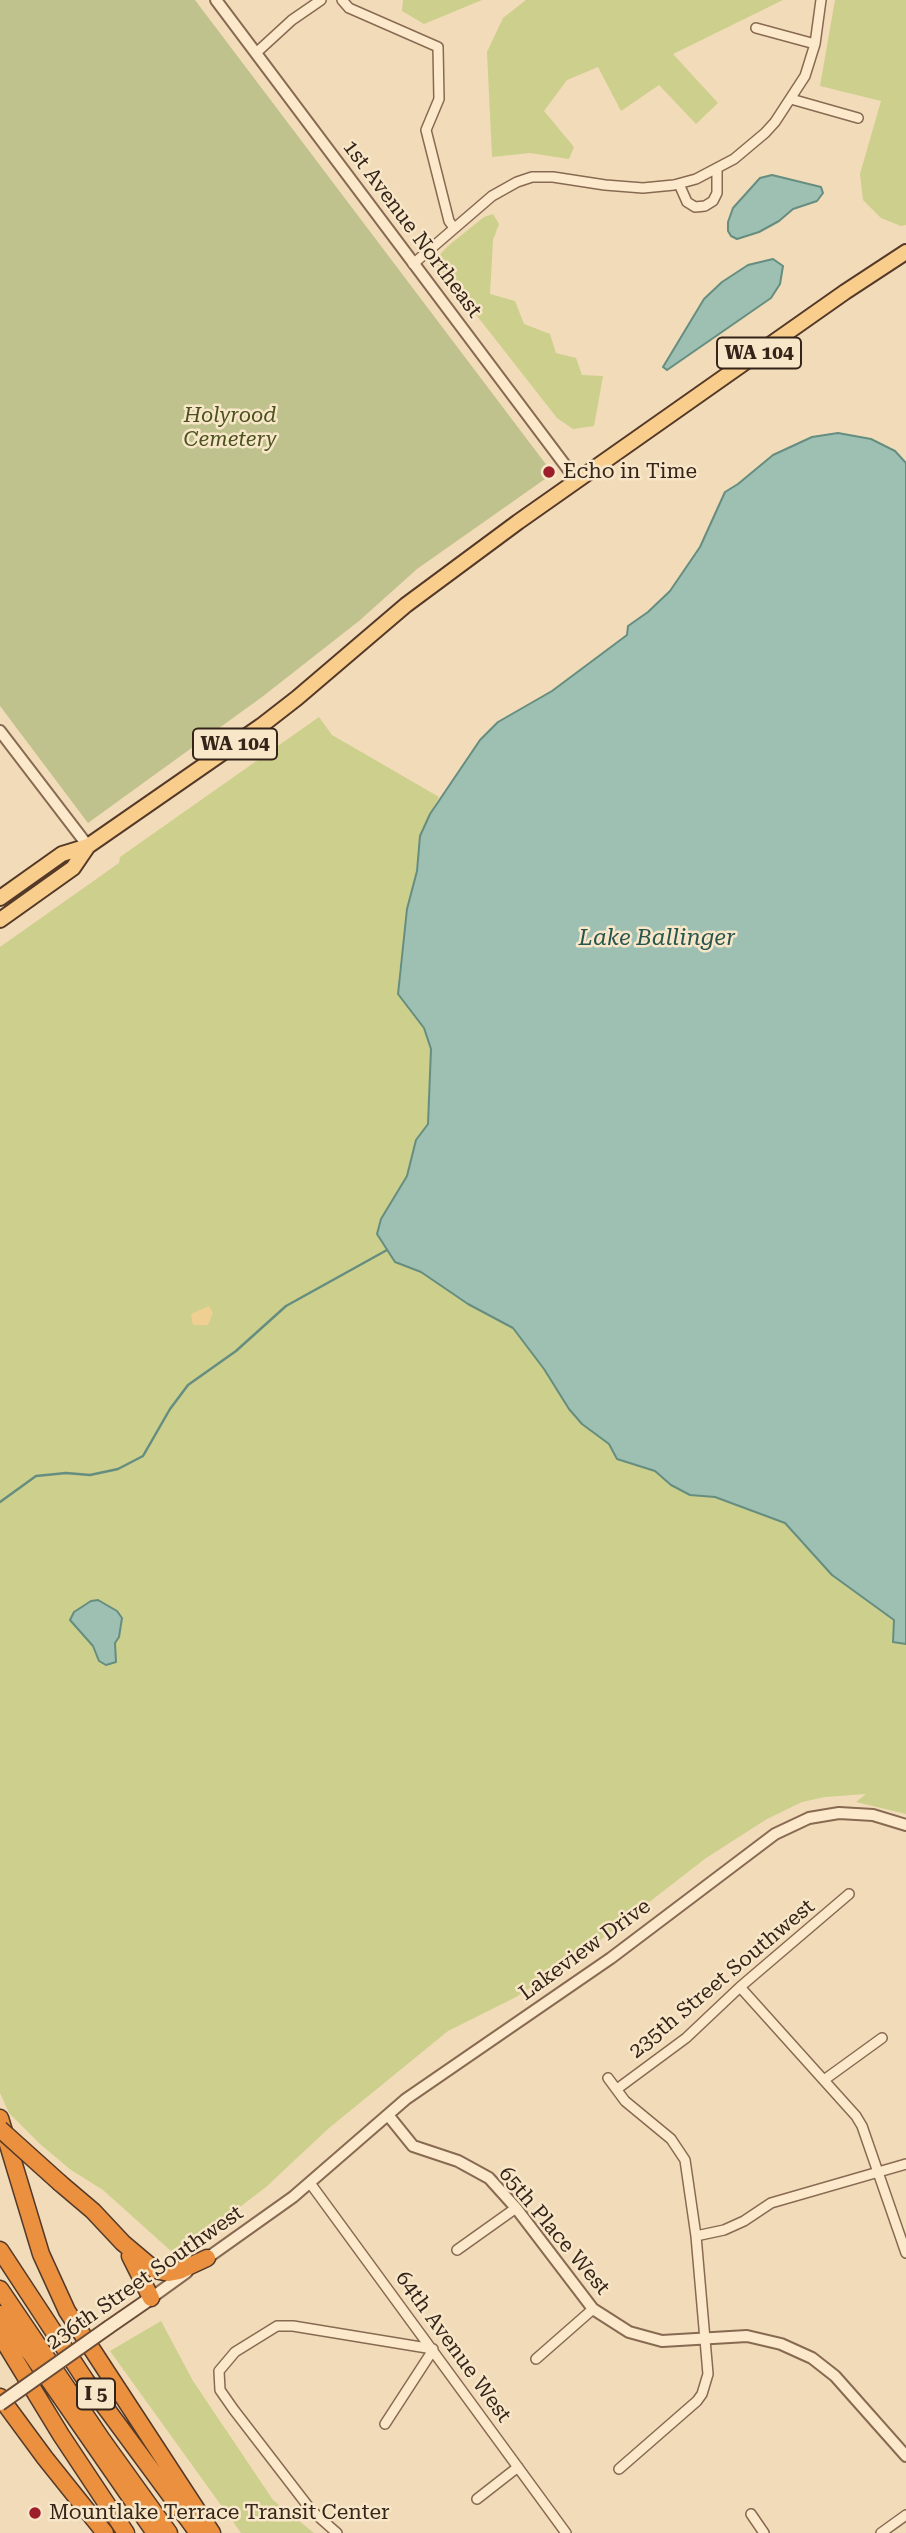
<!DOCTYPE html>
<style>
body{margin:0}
canvas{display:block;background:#f1dbb8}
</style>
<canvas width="906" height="2533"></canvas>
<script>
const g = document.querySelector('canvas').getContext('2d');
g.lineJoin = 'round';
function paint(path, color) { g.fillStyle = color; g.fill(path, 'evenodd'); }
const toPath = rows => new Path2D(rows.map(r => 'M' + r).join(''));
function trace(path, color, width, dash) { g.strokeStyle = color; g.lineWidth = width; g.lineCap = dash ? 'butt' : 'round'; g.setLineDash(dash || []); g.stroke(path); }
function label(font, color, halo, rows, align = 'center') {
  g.font = font + ' "Roboto Serif",serif'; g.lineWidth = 5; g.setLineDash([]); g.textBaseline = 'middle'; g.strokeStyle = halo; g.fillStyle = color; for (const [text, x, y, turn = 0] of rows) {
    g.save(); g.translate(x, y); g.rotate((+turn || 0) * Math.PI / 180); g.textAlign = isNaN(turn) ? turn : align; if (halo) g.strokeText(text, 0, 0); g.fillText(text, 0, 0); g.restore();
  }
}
paint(toPath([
 [403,0,482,0,424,24,402,11],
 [526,0,783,0,673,54,718,103,696,124,659,85,621,111,598,67,567,80,544,111,574,147,569,159,530,153,492,157,487,52,503,18],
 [835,0,906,0,906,225,901,226,881,218,863,200,860,174,881,101,820,86],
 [493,214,499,224,493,240,490,294,515,301,524,324,550,334,556,353,576,358,582,375,603,376,594,426,573,429,557,418,434,261,448,246,484,217],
 [319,717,332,735,439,797,430,814,407,909,399,974,398,994,424,1028,431,1049,428,1124,416,1141,407,1176,381,1219,395,1262,421,1272,513,1328,544,1369,558,1392,642,1467,655,1471,671,1485,690,1495,715,1497,785,1523,802,1544,893,1615,893,1642,906,1644,906,1814,856,1802,866,1794,825,1797,802,1802,767,1819,706,1858,590,1948,516,1997,448,2031,329,2128,266,2187,219,2223,171,2251,103,2190,71,2170,40,2144,9,2113,0,2093,0,947,119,863,120,857],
 [161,2321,193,2381,273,2500,314,2533,241,2533,110,2351]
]), '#cdcf8c');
paint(toPath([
 [209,1306,213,1313,208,1325,193,1325,191,1314]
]), '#f0cf92');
paint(toPath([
 [0,0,195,0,548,467,545,479,417,569,359,621,262,697,88,823,0,706]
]), '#c0c28d');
const water = toPath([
 [772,175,821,187,823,193,817,201,793,209,779,221,759,232,737,239,731,236,728,231,728,222,733,208,760,178,772,175],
 [773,259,783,266,780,284,771,298,667,370,663,367,704,299,722,282,748,265,773,259],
 [838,433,871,439,895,451,906,463,906,1644,893,1642,894,1620,832,1575,785,1523,715,1497,690,1495,671,1485,655,1471,617,1459,609,1444,582,1424,569,1409,544,1369,513,1328,468,1304,421,1272,395,1262,377,1234,381,1219,407,1176,416,1140,428,1124,431,1049,424,1028,398,994,407,909,417,871,420,836,430,814,480,740,498,722,552,691,627,635,628,626,648,612,670,591,700,547,725,492,738,484,773,455,812,437,838,433],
 [98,1600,117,1611,122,1618,119,1637,115,1643,116,1662,106,1665,99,1661,93,1646,70,1620,74,1612,91,1601,98,1600]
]);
paint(water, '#9ec0b3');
trace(water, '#658e80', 2);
trace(toPath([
 [0,1502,36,1476,66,1473,90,1475,118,1469,143,1456,170,1409,188,1385,236,1351,286,1306,387,1250]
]), '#658e80', 2.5);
const minor = toPath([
 [342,0,349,8,438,47,439,99,426,130,449,221,454,228],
 [756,28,815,44],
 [256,53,292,20,321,0],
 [791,99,858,118],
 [679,184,687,202,695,207,705,206,713,201,717,193,717,169],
 [413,264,492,196,517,182,532,177,553,177,605,185,643,188,674,185,696,179,734,159,765,133,775,122,805,76,815,44,821,0],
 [740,1987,856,2116,862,2126,906,2253],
 [608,2078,625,2101,671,2139,685,2160,696,2236,708,2374,702,2394,697,2401,619,2469],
 [824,2080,882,2038],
 [617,2089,686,2038,740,1987,849,1894],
 [310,2183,566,2533],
 [696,2236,724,2230,744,2221,771,2203,906,2164],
 [457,2250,516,2208],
 [536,2359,593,2309],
 [385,2424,433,2350],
 [477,2499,518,2467],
 [751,2514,764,2533],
 [337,2533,311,2510,234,2410,220,2390,219,2371,235,2352,277,2326,293,2326,433,2349],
 [881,2533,906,2515]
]);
const tertiary = toPath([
 [216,0,577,481],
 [0,731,88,846],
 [388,2115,413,2146,458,2161,489,2178,516,2208,593,2309,629,2332,662,2341,747,2336,781,2344,812,2358,835,2376,906,2456],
 [203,2261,293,2197,406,2099,611,1958,775,1834,809,1818,839,1813,873,1815,906,1825],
 [151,2298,187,2272]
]);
const secondary = toPath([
 [109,2327,151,2298]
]);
const primary = toPath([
 [0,898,62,854,88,846,261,726,297,698,406,605,518,522,845,292,906,252],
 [0,920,73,868,88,846]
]);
const motorway = toPath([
 [0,2118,41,2254,67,2311,212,2533],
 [60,2183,93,2211,123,2243,155,2270,169,2273,179,2271,207,2258],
 [0,2250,86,2381,198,2533],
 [130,2256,151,2298],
 [0,2289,103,2441,169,2533],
 [0,2314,31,2354,155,2533],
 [0,2335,61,2435,126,2533],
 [0,2397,45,2458,105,2533]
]);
trace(minor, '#886a52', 12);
trace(tertiary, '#886a52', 14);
trace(secondary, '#694b36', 16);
trace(primary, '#543928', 18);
trace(motorway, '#543928', 19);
trace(minor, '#fce9cb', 9);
trace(tertiary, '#fce9cb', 10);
trace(secondary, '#fce9cb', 12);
trace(primary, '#f9cd8b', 14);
trace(motorway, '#ea903f', 16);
const secondaryBridge = toPath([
 [0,2404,109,2327]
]);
const motorwayBridge = toPath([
 [0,2129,60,2183]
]);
trace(secondaryBridge, '#694b36', 16, []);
trace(motorwayBridge, '#543928', 19, []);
trace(secondaryBridge, '#fce9cb', 12);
trace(motorwayBridge, '#ea903f', 16);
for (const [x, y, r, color] of [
 [549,472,7,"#9b1e2a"],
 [35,2513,7,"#9b1e2a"]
]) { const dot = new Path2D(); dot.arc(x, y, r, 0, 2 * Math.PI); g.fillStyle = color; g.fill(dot); trace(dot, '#f8e6c8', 2.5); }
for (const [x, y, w] of [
 [759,353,84],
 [235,744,84],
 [96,2394,38]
]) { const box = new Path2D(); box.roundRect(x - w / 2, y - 15.5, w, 31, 5); g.fillStyle = '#f8e6c8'; g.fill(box); trace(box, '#352419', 2); }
label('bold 19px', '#352419', null, [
 ["WA 104",759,353],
 ["WA 104",235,744],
 ["I 5",96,2394]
]);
label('21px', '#352419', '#f8e6c8', [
 ["1st Avenue Northeast",412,229,53],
 ["Lakeview Drive",585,1950,-36],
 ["235th Street Southwest",722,1979,-40],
 ["65th Place West",554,2231,50],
 ["236th Street Southwest",145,2278,-35],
 ["64th Avenue West",453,2347,54]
]);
label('italic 21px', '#4a531e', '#f8e6c8', [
 ["Holyrood",230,416],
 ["Cemetery",230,440]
]);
label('21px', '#352419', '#f8e6c8', [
 ["Echo in Time",563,472],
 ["Mountlake Terrace Transit Center",49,2513]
], 'left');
label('italic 23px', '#27564f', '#f8e6c8', [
 ["Lake Ballinger",657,938]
]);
</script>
